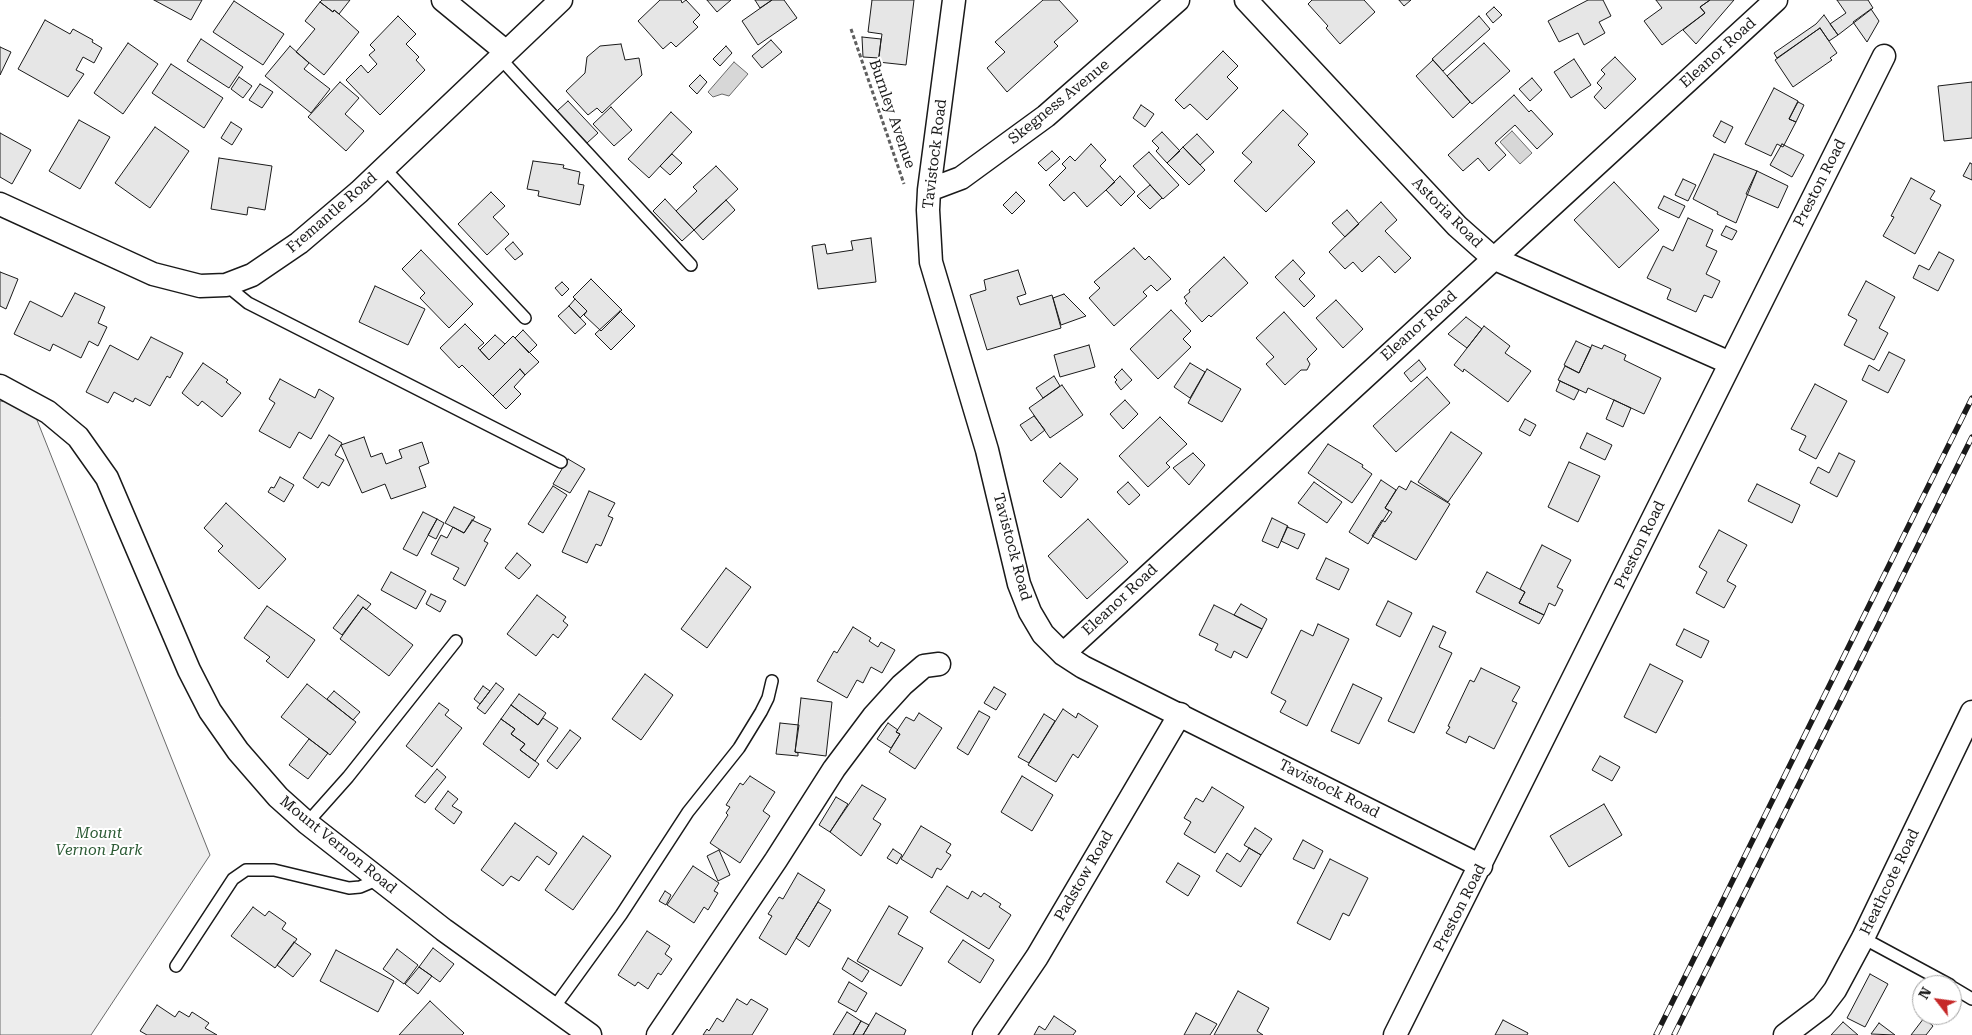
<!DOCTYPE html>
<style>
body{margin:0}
#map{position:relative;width:1972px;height:1035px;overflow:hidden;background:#fff;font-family:"Roboto Serif",serif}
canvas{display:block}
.north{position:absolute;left:1912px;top:975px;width:50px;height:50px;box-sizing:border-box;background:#fff;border:1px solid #a3a3a3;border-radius:50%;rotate:300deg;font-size:14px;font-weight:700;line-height:20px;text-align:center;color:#1a1a1a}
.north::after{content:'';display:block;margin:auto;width:18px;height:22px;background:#c62828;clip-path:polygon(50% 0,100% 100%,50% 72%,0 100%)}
</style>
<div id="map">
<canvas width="1972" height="1035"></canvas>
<div class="north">N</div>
</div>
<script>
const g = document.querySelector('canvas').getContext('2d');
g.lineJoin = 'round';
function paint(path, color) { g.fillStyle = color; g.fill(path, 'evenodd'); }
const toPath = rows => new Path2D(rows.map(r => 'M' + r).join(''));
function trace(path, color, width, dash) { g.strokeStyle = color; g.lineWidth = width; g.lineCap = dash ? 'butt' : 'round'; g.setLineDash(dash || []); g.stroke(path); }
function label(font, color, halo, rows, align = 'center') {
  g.font = font + ' "Roboto Serif",serif'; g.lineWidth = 4; g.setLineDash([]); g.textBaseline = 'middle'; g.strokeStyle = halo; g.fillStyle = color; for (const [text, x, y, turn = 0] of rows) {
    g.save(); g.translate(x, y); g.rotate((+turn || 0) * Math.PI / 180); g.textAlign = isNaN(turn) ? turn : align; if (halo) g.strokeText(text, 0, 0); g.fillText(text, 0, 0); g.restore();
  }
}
const built = toPath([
 [0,401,31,405,210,855,91,1035,0,1035,0,401]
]);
paint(built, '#ededed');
trace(built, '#6a6a6a', 1);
const water = toPath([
 [734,62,748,74,729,96,722,94,713,97,708,92,734,62],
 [1512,131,1532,153,1520,164,1500,142,1512,131]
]);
paint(water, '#d7d7d7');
trace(water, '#6a6a6a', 1);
const building = toPath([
 [154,0,202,0,191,20,154,0],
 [322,0,350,0,339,14,334,10,333,12,320,2,322,0],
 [660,0,681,0,682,3,686,0,700,15,693,22,698,27,676,47,671,42,663,49,638,21,660,0],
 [707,0,731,0,717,12,707,0],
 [755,0,772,0,760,8,755,0],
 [772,0,784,0,797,18,758,45,742,21,772,0],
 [872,0,914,0,906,65,878,62,882,34,868,32,872,0],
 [1043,0,1059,0,1078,21,1054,42,1058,46,1007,92,987,68,1005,52,995,42,1043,0],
 [1312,0,1364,0,1375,12,1340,44,1326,28,1328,26,1308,4,1312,0],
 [1399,0,1411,0,1404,6,1399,0],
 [1588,0,1603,0,1611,16,1599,22,1605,33,1584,45,1578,33,1559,42,1548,21,1588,0],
 [1656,0,1710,0,1700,7,1705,13,1662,45,1644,21,1662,8,1656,0],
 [1710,0,1734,0,1696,44,1683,30,1705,13,1700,7,1710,0],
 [1837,0,1868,0,1873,8,1838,35,1830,24,1846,13,1837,0],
 [234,1,284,34,263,65,213,32,234,1],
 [320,2,333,12,334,10,339,14,359,32,324,75,296,52,315,29,305,21,320,2],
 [1494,7,1502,15,1493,23,1486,14,1494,7],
 [1871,9,1879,21,1867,42,1853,22,1871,9],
 [1824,15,1838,35,1829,41,1820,28,1777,58,1774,53,1816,24,1824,15],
 [398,16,416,34,406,44,419,57,416,60,425,70,380,115,346,80,361,65,368,73,377,64,369,55,375,50,370,45,398,16],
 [1479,16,1490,29,1443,71,1432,59,1479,16],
 [45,20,70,34,73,29,93,40,92,42,102,48,94,63,83,57,76,70,84,74,68,97,18,69,45,20],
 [1820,28,1837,53,1830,58,1832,60,1793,87,1775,60,1820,28],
 [862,37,881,39,879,58,863,57,862,37],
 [201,39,243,67,229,88,187,61,201,39],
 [771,40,782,52,762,68,752,56,771,40],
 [128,43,158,64,123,114,94,93,128,43],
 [1484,43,1510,71,1472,104,1447,76,1484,43],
 [621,44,625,60,639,58,642,75,602,113,597,108,588,115,566,91,585,73,587,57,600,46,621,44],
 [290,46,309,63,304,69,330,89,311,113,265,76,290,46],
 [726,46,732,53,720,66,713,59,726,46],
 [0,47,11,52,0,75,0,47],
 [1223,51,1238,66,1227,77,1238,88,1207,120,1190,104,1184,109,1175,100,1223,51],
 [1615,57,1636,79,1605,109,1594,97,1602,88,1597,83,1605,74,1601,70,1615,57],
 [1574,59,1591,85,1571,98,1554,72,1574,59],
 [1433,60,1470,102,1453,118,1416,76,1433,60],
 [171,64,223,98,204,128,152,93,171,64],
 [700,75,707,82,697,94,689,86,700,75],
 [239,77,252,86,243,98,231,89,239,77],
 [1532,78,1542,90,1530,101,1519,89,1532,78],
 [340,82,359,98,345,114,364,131,346,151,308,117,340,82],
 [1972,82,1972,138,1944,141,1938,86,1972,82],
 [260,84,273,92,262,108,249,100,260,84],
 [1774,88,1798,101,1789,119,1796,122,1783,147,1777,144,1771,156,1745,144,1774,88],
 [1514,95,1529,112,1531,110,1553,134,1537,149,1515,125,1495,143,1506,155,1489,171,1478,158,1463,171,1448,155,1514,95],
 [568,101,598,133,587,143,557,111,568,101],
 [1798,102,1804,105,1796,122,1789,119,1798,102],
 [1141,105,1154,114,1145,127,1133,118,1141,105],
 [611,107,632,130,614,146,593,124,611,107],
 [1283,110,1308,134,1298,145,1315,162,1266,212,1234,181,1252,162,1242,153,1283,110],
 [671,112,692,132,649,178,628,159,671,112],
 [79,120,110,137,80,189,49,171,79,120],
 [1721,121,1733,127,1725,143,1713,136,1721,121],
 [231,122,242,129,232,145,221,138,231,122],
 [155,127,189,151,150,208,115,183,155,127],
 [1162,132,1180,151,1167,163,1156,151,1159,148,1152,141,1162,132],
 [0,133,31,150,12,184,0,177,0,133],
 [1197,134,1214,152,1200,165,1183,147,1197,134],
 [1091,144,1106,160,1100,166,1115,182,1087,207,1074,192,1064,201,1049,185,1066,168,1062,164,1070,156,1075,161,1091,144],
 [1782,144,1804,155,1792,177,1770,165,1782,144],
 [1183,147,1205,170,1189,185,1167,163,1183,147],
 [1052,151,1060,159,1046,171,1038,163,1052,151],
 [1149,152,1179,185,1163,199,1133,166,1149,152],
 [672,154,682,163,670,175,660,166,672,154],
 [1714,154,1757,171,1736,223,1717,214,1718,212,1693,199,1714,154],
 [219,158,272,166,265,210,248,207,247,215,211,209,219,158],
 [533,161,564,165,563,168,580,172,578,184,584,185,580,205,538,196,539,191,527,189,533,161],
 [1970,163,1972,164,1972,180,1963,176,1970,163],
 [716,166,738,189,694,230,676,211,697,191,693,187,716,166],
 [1757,171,1788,186,1778,208,1746,194,1757,171],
 [1120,176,1135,192,1121,206,1106,190,1120,176],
 [1911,178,1935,191,1930,199,1941,205,1915,254,1883,236,1894,217,1891,216,1911,178],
 [1683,179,1696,185,1688,201,1675,195,1683,179],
 [1614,182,1659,230,1619,268,1574,220,1614,182],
 [1150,185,1162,198,1150,209,1137,196,1150,185],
 [491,192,505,206,493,217,509,234,487,255,458,224,491,192],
 [1016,192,1025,201,1012,214,1003,205,1016,192],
 [1664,196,1685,206,1679,218,1658,208,1664,196],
 [665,199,694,230,682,241,653,211,665,199],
 [726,200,735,210,703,240,694,230,726,200],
 [1381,202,1397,220,1385,231,1411,258,1395,273,1379,256,1362,272,1353,262,1345,269,1329,252,1381,202],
 [1347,210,1359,224,1345,237,1332,223,1347,210],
 [1688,218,1713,230,1706,246,1717,251,1706,274,1720,281,1712,298,1704,295,1696,312,1667,299,1671,289,1647,278,1663,246,1673,251,1688,218],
 [1726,226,1737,231,1732,240,1721,235,1726,226],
 [871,238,876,282,818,289,812,246,825,244,827,254,853,250,851,241,871,238],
 [513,242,523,254,515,260,505,249,513,242],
 [1134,248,1145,260,1149,256,1171,279,1157,291,1151,285,1143,292,1147,296,1114,326,1089,298,1100,288,1094,282,1134,248],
 [421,250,473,304,449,328,420,298,425,293,402,269,421,250],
 [1939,252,1954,260,1938,291,1913,278,1919,265,1929,270,1939,252],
 [1224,257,1248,283,1211,317,1209,315,1202,322,1185,303,1187,301,1184,297,1190,292,1189,290,1224,257],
 [1293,260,1305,273,1299,279,1315,296,1304,307,1275,277,1293,260],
 [1018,270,1026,294,1017,297,1020,305,1052,295,1061,328,987,350,970,295,986,290,984,280,1018,270],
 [0,272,18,279,6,309,0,306,0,272],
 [591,279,622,310,601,331,584,315,587,311,573,297,591,279],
 [1866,281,1895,297,1879,328,1888,333,1874,360,1844,345,1857,320,1848,315,1866,281],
 [562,282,569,289,562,296,555,288,562,282],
 [375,286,425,309,408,345,359,322,375,286],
 [75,293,105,307,98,323,107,327,98,346,89,341,81,358,53,344,50,351,14,334,30,301,62,317,75,293],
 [1064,294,1086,316,1061,325,1053,298,1064,294],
 [575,299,587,311,580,318,569,306,575,299],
 [1336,300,1363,329,1343,348,1316,318,1336,300],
 [569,306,586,324,575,334,558,316,569,306],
 [1171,310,1191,331,1183,339,1191,347,1158,379,1130,349,1171,310],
 [620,311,635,326,611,350,595,334,620,311],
 [1284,312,1317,349,1307,359,1310,364,1307,370,1301,370,1285,385,1266,364,1274,357,1256,338,1284,312],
 [1466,317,1482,329,1467,348,1448,334,1466,317],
 [465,324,484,343,478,348,489,360,513,336,539,362,525,375,520,369,493,396,462,365,459,368,440,348,465,324],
 [1484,326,1510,346,1505,353,1531,371,1508,402,1464,369,1463,372,1454,365,1484,326],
 [523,330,537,345,529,353,515,338,523,330],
 [495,335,505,344,489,360,480,350,495,335],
 [151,337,183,353,170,378,167,376,150,406,135,398,133,402,114,392,108,403,86,392,110,345,138,360,151,337],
 [1576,341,1591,348,1579,373,1564,365,1576,341],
 [1089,345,1095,367,1060,377,1054,355,1089,345],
 [1592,345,1602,349,1604,345,1626,355,1624,360,1661,378,1644,414,1588,388,1586,393,1558,380,1565,366,1579,373,1592,345],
 [1889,352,1905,360,1888,393,1862,380,1869,365,1879,371,1889,352],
 [1419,360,1426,369,1411,382,1404,373,1419,360],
 [203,363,228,380,226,382,241,393,222,417,202,401,198,406,182,393,203,363],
 [1190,363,1205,372,1190,398,1174,387,1190,363],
 [520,369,525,375,514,387,521,394,506,409,493,396,520,369],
 [1122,369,1132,380,1121,390,1115,382,1117,380,1114,377,1122,369],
 [1207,369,1241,389,1222,422,1188,403,1207,369],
 [1054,376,1060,386,1043,398,1036,388,1054,376],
 [1427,377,1450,403,1396,452,1373,426,1427,377],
 [280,379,315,398,319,389,334,398,311,439,299,432,290,448,259,431,275,403,269,399,280,379],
 [1560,381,1579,390,1574,400,1556,391,1560,381],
 [1815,384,1847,401,1816,459,1799,450,1806,436,1791,429,1815,384],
 [1062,385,1083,415,1050,438,1029,408,1062,385],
 [1125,400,1138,414,1123,429,1110,414,1125,400],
 [1614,400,1631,408,1623,427,1606,419,1614,400],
 [1034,416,1045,430,1031,441,1020,425,1034,416],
 [1160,417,1187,444,1166,463,1170,467,1148,487,1119,456,1160,417],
 [1525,419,1536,425,1530,436,1519,430,1525,419],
 [1451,432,1482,453,1448,502,1418,482,1451,432],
 [1587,433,1612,445,1605,460,1580,448,1587,433],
 [329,435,342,443,335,455,344,460,329,486,322,482,318,488,303,478,329,435],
 [364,437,371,457,382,453,386,464,402,458,399,450,422,442,429,463,419,467,426,487,391,499,385,484,362,493,341,445,364,437],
 [1328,444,1363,465,1362,467,1372,474,1352,503,1308,473,1328,444],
 [1193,453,1205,465,1189,485,1173,468,1193,453],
 [1839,453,1855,461,1837,497,1810,483,1818,467,1829,473,1839,453],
 [568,459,585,469,570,493,553,484,568,459],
 [1569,462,1600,476,1578,522,1548,507,1569,462],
 [1060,463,1078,479,1061,498,1043,481,1060,463],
 [280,477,294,485,284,502,268,492,271,487,274,488,280,477],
 [1381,480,1396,490,1385,508,1389,511,1368,544,1349,532,1381,480],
 [1411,481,1450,504,1416,560,1372,536,1382,520,1385,522,1392,512,1385,508,1399,486,1406,490,1411,481],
 [1128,482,1140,495,1129,505,1117,492,1128,482],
 [1314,482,1342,502,1327,523,1298,503,1314,482],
 [1757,484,1800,505,1792,523,1748,501,1757,484],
 [553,486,567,495,543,533,528,524,553,486],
 [589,491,615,503,608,516,613,518,601,546,596,544,587,563,562,552,589,491],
 [226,503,286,559,259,589,218,551,223,546,204,528,226,503],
 [454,507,475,517,464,533,445,523,454,507],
 [423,512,437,519,417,556,403,549,423,512],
 [1272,518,1288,526,1278,548,1262,541,1272,518],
 [437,519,444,523,436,539,428,535,437,519],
 [1088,519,1128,562,1087,599,1048,556,1088,519],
 [472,520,491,529,484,541,488,543,465,586,453,579,459,568,431,554,441,535,447,538,453,527,464,533,472,520],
 [1287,527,1305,534,1298,549,1281,541,1287,527],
 [1719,530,1747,545,1727,581,1736,586,1724,608,1696,593,1707,572,1699,567,1719,530],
 [1542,545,1571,560,1557,587,1563,590,1555,606,1549,603,1544,615,1519,603,1525,592,1520,589,1542,545],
 [517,553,531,565,519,579,505,568,517,553],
 [1326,558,1349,569,1339,590,1316,579,1326,558],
 [726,568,751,587,707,648,681,629,726,568],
 [391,572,426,591,416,609,381,590,391,572],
 [1487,572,1525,592,1519,603,1544,615,1539,624,1476,592,1487,572],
 [431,594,446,601,440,612,426,604,431,594],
 [358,595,371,604,366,610,363,607,342,635,333,628,358,595],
 [537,595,566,617,563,621,568,625,558,638,553,634,536,656,507,634,537,595],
 [1388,601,1412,613,1400,637,1376,625,1388,601],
 [1241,604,1267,619,1262,629,1234,615,1241,604],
 [1214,605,1262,629,1247,658,1234,651,1231,658,1215,650,1218,644,1199,635,1214,605],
 [267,606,315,640,288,678,266,661,270,657,244,638,267,606],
 [363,607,413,645,389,676,340,639,363,607],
 [1318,624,1349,639,1307,726,1280,712,1286,701,1271,693,1301,630,1313,636,1318,624],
 [1433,626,1446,632,1439,647,1452,653,1414,733,1388,721,1433,626],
 [853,627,871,638,869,641,878,647,881,642,895,650,882,673,871,667,863,683,857,680,847,698,817,681,834,651,837,653,853,627],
 [1684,629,1709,641,1701,658,1676,645,1684,629],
 [1650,664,1683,681,1656,733,1624,717,1650,664],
 [1481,668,1520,687,1512,701,1517,703,1494,749,1469,736,1466,743,1446,733,1450,727,1448,726,1470,680,1474,682,1481,668],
 [645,674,673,695,641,740,612,719,645,674],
 [496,683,504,689,485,714,477,708,496,683],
 [307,684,356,722,330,755,281,717,307,684],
 [1353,684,1382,698,1359,744,1331,731,1353,684],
 [483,686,490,691,480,704,474,699,483,686],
 [994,687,1006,694,996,710,984,703,994,687],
 [334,691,360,712,353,720,327,699,334,691],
 [519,694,546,713,538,725,511,705,519,694],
 [801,698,832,702,826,756,795,752,801,698],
 [439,703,449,710,445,715,462,728,432,767,406,746,439,703],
 [511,705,538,725,543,718,558,728,535,761,520,750,525,744,511,734,515,729,501,719,511,705],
 [1063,709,1076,718,1078,713,1098,726,1078,758,1073,754,1056,782,1028,765,1063,709],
 [979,711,990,717,968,755,957,748,979,711],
 [919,713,942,728,915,769,889,752,900,734,896,732,906,717,914,721,919,713],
 [1044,714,1055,721,1029,763,1018,757,1044,714],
 [501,719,515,729,511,734,525,744,520,750,539,764,529,778,483,744,501,719],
 [780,723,799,725,795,752,798,753,798,756,776,754,780,723],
 [888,723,898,730,896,732,900,734,891,748,877,739,888,723],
 [570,730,581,738,557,769,547,761,570,730],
 [309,739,328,753,308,779,289,765,309,739],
 [1600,756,1620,767,1612,781,1592,770,1600,756],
 [437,769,446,777,425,803,415,796,437,769],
 [750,776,775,792,763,811,770,816,740,863,710,843,728,815,726,813,730,807,726,805,740,783,743,785,750,776],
 [1022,776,1053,795,1032,831,1001,812,1022,776],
 [862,785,886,799,873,819,881,824,861,856,830,832,862,785],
 [1212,787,1244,807,1215,853,1184,834,1191,822,1184,818,1196,798,1203,802,1212,787],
 [448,791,458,799,452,806,462,812,454,824,435,809,448,791],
 [836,797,848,804,830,832,819,825,836,797],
 [1604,804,1622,835,1569,867,1550,836,1604,804],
 [515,823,557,853,549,865,537,856,519,881,511,876,503,886,481,870,515,823],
 [921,826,951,844,946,852,951,855,941,870,937,868,932,878,901,859,921,826],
 [1255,828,1272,839,1261,855,1244,845,1255,828],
 [583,836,611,856,573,910,545,890,583,836],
 [1303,840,1323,851,1314,869,1293,859,1303,840],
 [1249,848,1261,855,1241,887,1216,871,1227,853,1240,862,1249,848],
 [893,849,902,855,897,864,887,858,893,849],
 [719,850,730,875,718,881,707,856,719,850],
 [1330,859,1368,878,1349,916,1343,913,1330,940,1297,923,1330,859],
 [1178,863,1200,876,1188,896,1166,882,1178,863],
 [693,866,719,883,714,891,718,893,708,910,704,907,694,923,667,905,693,866],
 [798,873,825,890,786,955,759,938,772,916,768,914,779,897,783,899,798,873],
 [947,886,968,899,972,891,981,897,984,893,1001,904,999,907,1011,915,989,949,930,912,947,886],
 [665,891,671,895,666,905,659,901,665,891],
 [818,902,831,910,809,947,796,938,818,902],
 [889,906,908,917,898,934,923,948,901,986,857,961,889,906],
 [253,907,265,916,269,911,286,923,282,929,297,939,275,968,231,936,253,907],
 [647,931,670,946,665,954,672,959,661,975,658,973,648,989,638,982,635,986,618,975,647,931],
 [963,940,994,960,980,983,948,962,963,940],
 [294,942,311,954,293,977,277,965,294,942],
 [433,948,454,964,440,982,419,967,433,948],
 [397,949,418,965,404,984,383,969,397,949],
 [336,950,394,981,378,1012,320,981,336,950],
 [848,958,869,971,862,982,842,969,848,958],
 [419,967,432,976,418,994,405,984,419,967],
 [1870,974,1888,984,1865,1027,1847,1018,1870,974],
 [849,982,867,993,856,1012,838,1002,849,982],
 [1238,991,1269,1008,1257,1031,1263,1035,1214,1035,1238,991],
 [737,999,747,1005,751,999,768,1009,752,1035,703,1035,707,1029,709,1031,717,1018,723,1022,737,999],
 [430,1001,464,1033,462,1035,399,1035,430,1001],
 [157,1005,175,1017,179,1011,189,1017,192,1012,209,1023,205,1028,217,1035,147,1035,140,1031,157,1005],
 [847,1012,861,1021,853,1035,833,1035,847,1012],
 [876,1013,906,1030,904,1035,863,1035,876,1013],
 [1196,1013,1217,1024,1210,1035,1184,1035,1196,1013],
 [1054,1016,1076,1031,1073,1035,1034,1035,1039,1026,1045,1030,1054,1016],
 [1924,1018,1933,1026,1926,1035,1911,1035,1924,1018],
 [1503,1020,1528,1033,1527,1035,1495,1035,1503,1020],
 [861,1021,869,1025,863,1035,853,1035,861,1021],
 [1843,1022,1858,1035,1831,1035,1843,1022],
 [1879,1023,1895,1035,1871,1034,1879,1023]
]);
paint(building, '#e6e6e6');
trace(building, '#1a1a1a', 1);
const lane = toPath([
 [499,57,691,265],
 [384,168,525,318],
 [226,285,248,303,561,462],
 [307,823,348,777,456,641],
 [1863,938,1950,985],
 [176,966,233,879,246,870,274,870,349,888,360,887,379,879],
 [1952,987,1972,999],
 [553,1009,621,915,688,812,739,748,761,712,768,698,772,681]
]);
const street = toPath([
 [443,0,505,51],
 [954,0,929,190,928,210,931,262,987,450,1019,584,1030,612,1043,634,1063,654,1083,667,1481,866],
 [1246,0,1457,226,1493,258,1730,363],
 [929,190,961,178,1046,116,1178,0],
 [0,204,153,274,200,286,226,285,252,275,299,243,359,192,561,0],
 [0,386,48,412,78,437,107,478,189,670,210,711,238,751,278,797,307,823,444,930,590,1035],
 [1063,654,1776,0],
 [658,1035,776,860,834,769,873,717,902,685,924,666,939,664],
 [984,1035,1037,957,1180,714],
 [1395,1035,1884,56],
 [1785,1035,1822,1007,1835,990,1863,938,1972,712]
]);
trace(lane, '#1a1a1a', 14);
trace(street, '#1a1a1a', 25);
trace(toPath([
 [851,29,904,184]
]), '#5f5f5f', 3, [4, 2.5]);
trace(lane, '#fff', 11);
trace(street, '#fff', 22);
const rail = toPath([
 [1656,1035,1972,398],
 [1674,1035,1972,437]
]);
trace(rail, '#1a1a1a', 5.5);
trace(rail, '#fff', 4, [11]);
label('15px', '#1a1a1a', '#fff', [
 ["Eleanor Road",1718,53,-42],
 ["Skegness Avenue",1059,102,-39],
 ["Burnley Avenue",892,114,71],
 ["Tavistock Road",935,154,-83],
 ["Preston Road",1820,183,-63],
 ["Fremantle Road",332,213,-41],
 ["Astoria Road",1447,213,45],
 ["Eleanor Road",1419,326,-42],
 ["Preston Road",1640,545,-64],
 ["Tavistock Road",1012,547,75],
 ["Eleanor Road",1120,600,-43],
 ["Tavistock Road",1329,789,27],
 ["Mount Vernon Road",338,845,39],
 ["Padstow Road",1084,876,-60],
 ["Heathcote Road",1890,882,-64],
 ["Preston Road",1460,908,-63]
]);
label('italic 15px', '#2b5a34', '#fff', [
 ["Mount",99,834],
 ["Vernon Park",99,851]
]);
</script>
